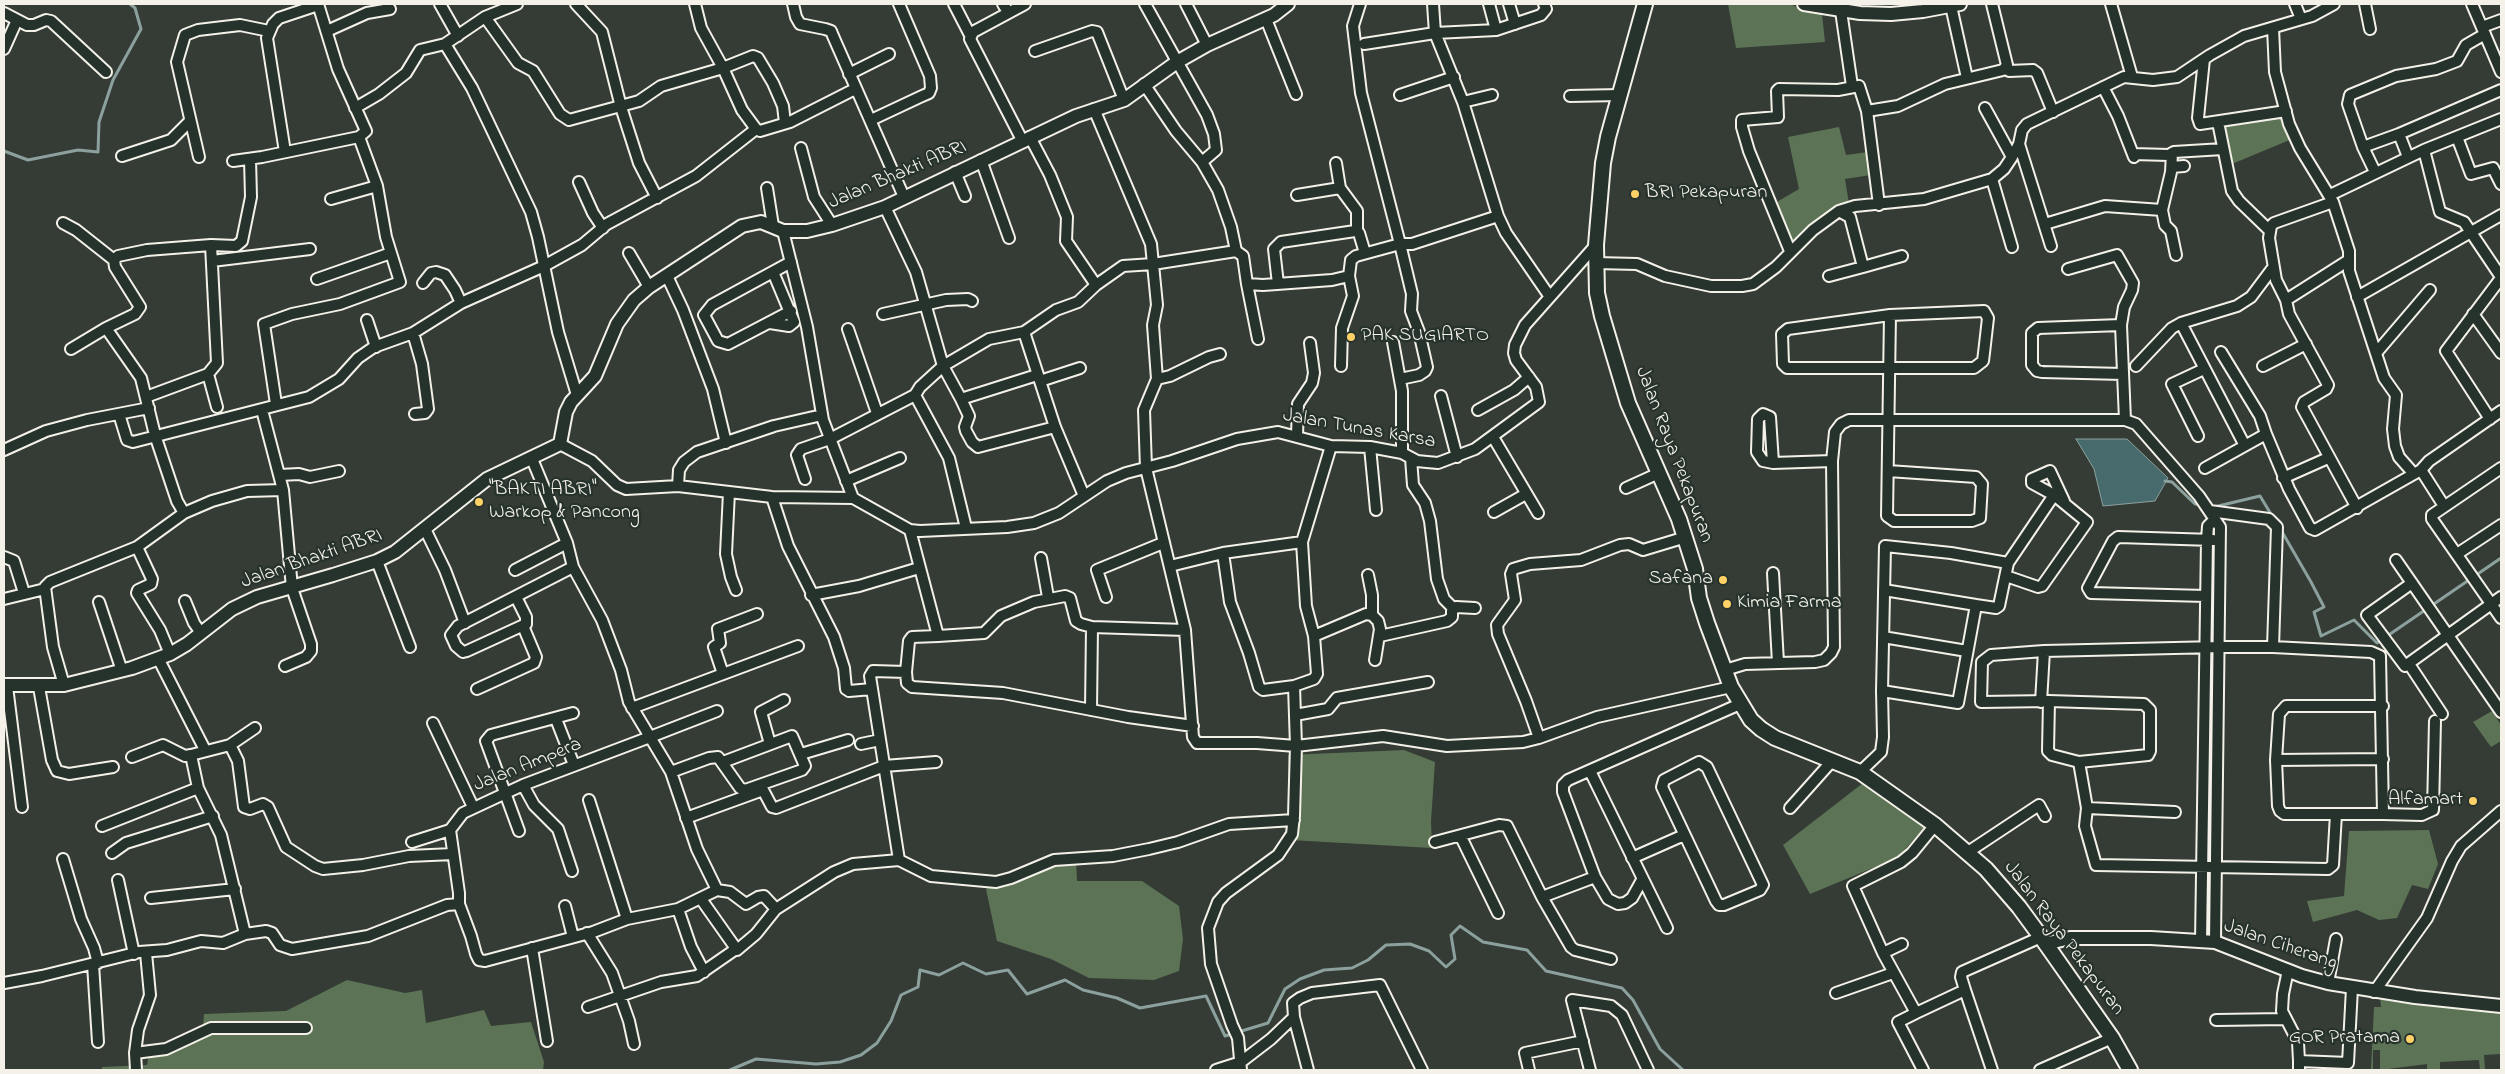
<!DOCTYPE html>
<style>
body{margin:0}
#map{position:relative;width:2505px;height:1074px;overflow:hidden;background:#343c35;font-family:"Indie Flower",sans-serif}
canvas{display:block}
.frame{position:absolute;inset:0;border:5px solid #f4f1e8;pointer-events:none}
</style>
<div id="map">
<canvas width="2505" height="1074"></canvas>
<div class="frame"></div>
</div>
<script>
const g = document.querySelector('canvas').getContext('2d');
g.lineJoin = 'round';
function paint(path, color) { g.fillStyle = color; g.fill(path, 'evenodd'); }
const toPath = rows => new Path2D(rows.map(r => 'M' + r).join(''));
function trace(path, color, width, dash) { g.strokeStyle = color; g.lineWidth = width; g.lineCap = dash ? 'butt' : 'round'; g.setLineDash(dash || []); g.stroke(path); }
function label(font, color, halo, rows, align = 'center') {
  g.font = font + ' "Indie Flower",sans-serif'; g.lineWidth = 4.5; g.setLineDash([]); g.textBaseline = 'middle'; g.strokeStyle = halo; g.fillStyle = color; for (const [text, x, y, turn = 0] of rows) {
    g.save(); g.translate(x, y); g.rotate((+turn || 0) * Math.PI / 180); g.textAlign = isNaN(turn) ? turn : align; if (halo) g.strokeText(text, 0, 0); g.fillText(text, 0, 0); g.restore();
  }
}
paint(toPath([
 [1728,4,1788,4,1822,14,1825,42,1736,48],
 [2280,109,2292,139,2232,164,2222,118],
 [1839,127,1846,155,1868,152,1871,175,1845,179,1849,204,1813,224,1792,242,1775,203,1799,189,1788,137],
 [2492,711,2501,725,2501,741,2491,747,2473,722],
 [1404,750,1435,762,1431,821,1432,848,1290,840,1288,755],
 [1863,783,1925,827,1897,858,1810,894,1783,845],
 [2429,830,2438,864,2428,889,2412,885,2397,918,2379,920,2357,910,2313,922,2307,901,2344,896,2349,831],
 [1076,859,1077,881,1142,881,1179,906,1183,939,1179,971,1154,980,1089,978,1051,959,997,941,986,889,1025,875,1045,864],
 [347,980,405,993,422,990,426,1023,484,1010,491,1026,531,1022,544,1062,543,1070,102,1070,102,1067,147,1065,150,1048,202,1040,204,1014,286,1011],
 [2380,997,2501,1011,2501,1054,2484,1055,2485,1070,2501,1070,2480,1070,2479,1060,2440,1062,2440,1070,2427,1070,2427,1064,2380,1070,2380,1050,2373,1050,2373,1070,2371,1070,2374,1007,2381,1007]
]), '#5d7356');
const water = toPath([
 [2076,439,2127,439,2168,478,2155,501,2103,506,2094,469,2076,439]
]);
paint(water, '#476b6c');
trace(water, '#8ca19e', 1);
trace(toPath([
 [4,151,28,160,78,150,98,152,99,122,113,80,141,29,135,8,130,4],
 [2165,481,2172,482,2195,504,2203,505],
 [2214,507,2260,496,2274,519],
 [2281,530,2311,582,2324,607,2314,612,2321,636,2354,620,2377,643,2501,558],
 [730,1070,756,1059,816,1064,840,1062,861,1055,877,1043,891,1021,901,995,918,987,920,970,939,975,963,963,986,974,1008,970,1027,994,1065,980,1083,990,1117,998,1140,1008,1206,996,1225,1036,1268,1023,1285,989,1300,979,1324,970,1352,968,1368,960,1386,945,1410,944,1429,951,1446,967,1455,959,1451,935,1460,926,1483,942,1527,950,1546,971,1622,988,1633,1000,1660,1049,1683,1070]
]), '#8ca19e', 3);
const minor = toPath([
 [440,4,458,36],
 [576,4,602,32,621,107,639,163,657,198],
 [695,4,701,28,723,68,742,110,756,129],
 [793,4,796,17,800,24,825,29,831,31,833,36,904,197],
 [954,4,970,35],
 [1003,4,1008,12],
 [1145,4,1207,115,1214,134,1216,150,1202,162],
 [1186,4,1207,45],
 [1433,4,1435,33,1463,102,1498,216,1506,233,1550,297],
 [1489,4,1496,30],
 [1509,4,1515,24],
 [2111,4,2132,77],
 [2295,4,2301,19],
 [2365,4,2370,29],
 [2472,4,2501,72],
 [1951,6,1967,78],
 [1841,11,1852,86],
 [4,13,27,25,34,25,46,20,51,21,106,72],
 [485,17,518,63,533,71,560,114,569,120,639,101,661,86,723,68,753,56,758,58,773,83,783,106,785,123],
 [1266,19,1296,94],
 [2482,27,2501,20],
 [2273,28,2275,72,2289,124,2300,148,2333,202,2349,251,2349,271,2384,378,2396,395,2393,429,2395,446,2399,457,2414,474],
 [327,31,367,13,390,9],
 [445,44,472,88,531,212,538,237,558,332,577,395],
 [1364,44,1435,33,1496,30,1541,15,1546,9,1544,4],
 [4,49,17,20],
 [1035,51,1092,31,1097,32,1124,100],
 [2204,59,2198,118,2200,124,2286,111],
 [2006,68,2009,71,2033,70,2037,73,2053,112],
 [849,74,889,54],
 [1144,84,1176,131,1202,162,1218,190,1231,227,1236,251,1243,256,1247,284,1263,285,1332,280,1349,276,1351,260,1356,256,1400,244,1361,93,1353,26,1360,4],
 [2103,87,2118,116,2134,157],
 [1400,95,1454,77],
 [1570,96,1620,95],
 [1463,102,1492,95],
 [355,108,379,94,406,73,420,50,445,44,485,17,517,4],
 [1985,108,2012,157],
 [1094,109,1151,244,1157,305,1153,325,1157,379,1144,410,1146,468,1185,630,1193,737,1197,743,1257,743,1296,746,1383,736,1447,746,1523,742,1539,738,1597,717,1731,687],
 [1867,111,1879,205],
 [871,120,920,97,929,93,931,88,930,76,899,4],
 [2218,122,2232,191,2239,201,2270,231],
 [1030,137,1050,175,1067,217,1066,241,1096,285],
 [2457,137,2471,174,2493,168,2501,184],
 [1023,142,970,39,973,32,1025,4],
 [2019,144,2051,246],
 [2363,147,2399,134],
 [801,148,814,197,832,225],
 [2424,150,2440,212,2464,222,2501,277],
 [285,152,267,38,273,24,279,18,318,5],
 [2172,153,2171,172,2162,210,2165,225,2171,231,2176,255],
 [2133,154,2169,155,2174,152,2223,149],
 [122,156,171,140,190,121],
 [199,157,177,62,185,35,198,30,240,25,269,31],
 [2408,157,2399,134,2501,90],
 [981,160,1009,238],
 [233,161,262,157,359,137,366,131,338,69,318,4],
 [1336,163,1340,188,1357,211,1357,231],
 [2172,167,2184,166],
 [955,172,965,196],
 [2375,172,2363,147,2348,104,2350,95,2396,76,2436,69,2457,61,2466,45,2485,34],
 [1992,179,2012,247],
 [579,182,593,213,603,228],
 [767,188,773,226],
 [1297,195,1340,188],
 [2330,195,2424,150,2501,119],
 [331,199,377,186],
 [2333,202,2274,223,2271,226,2269,238,2276,280,2286,300,2289,314,2328,385,2326,389,2304,402,2302,407,2357,508],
 [885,207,916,272,943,366,961,399,1037,375],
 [63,223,76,230,114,260],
 [2045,224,2105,206,2162,210],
 [783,231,807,327,823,420,853,498,910,530,920,531,1007,527,1034,523,1059,513,1107,481,1126,473,1172,461,1237,439,1278,432,1331,446,1370,447,1402,453,1417,461,1427,462,1438,463,1475,449,1539,402,1536,387,1516,360,1514,353,1515,345,1525,325,1596,245],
 [1790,251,1749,151,1742,127,1742,120,1778,117,1777,91,1779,89,1838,90,1859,86,1867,111,1898,106,1945,84,2003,70,2007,65,1992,4],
 [629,253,649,287],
 [212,261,310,249],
 [791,262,712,305,704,315,718,341,728,344,791,311],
 [1596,263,1637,264,1665,276,1711,286,1742,286,1753,284,1776,267,1813,230,1839,211,1855,206,1924,199,1992,179,2004,169,2012,157,2019,144,2022,130,2027,124,2124,77,2153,80,2177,77,2210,55,2244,36,2312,16,2334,4],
 [1863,267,1902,256],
 [2068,269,2117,255,2133,283,2132,290,2124,307,2121,325,2125,420],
 [667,276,683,310,713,389,726,443],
 [1829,276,1863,267,1850,217,1839,211],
 [317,279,391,253],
 [423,283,431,273,436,272,445,275,455,290,461,303],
 [1247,284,1258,339],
 [1278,284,1274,249,1281,242,1355,231,1359,233,1365,253],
 [2357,297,2501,215],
 [2286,300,2349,260],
 [1984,311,1988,318,1984,353,1983,361,1974,368,1787,368,1783,364,1782,334,1788,329,1890,315,1984,311],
 [883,314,946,300,968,299,972,301],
 [2473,314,2501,353],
 [367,320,376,347],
 [770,323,789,326,794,322,773,272],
 [2181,323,2244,444],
 [2121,325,2038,328,2032,333,2032,365,2037,371,2042,372,2123,374],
 [848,329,877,413],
 [1024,332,1055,427,1084,496],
 [413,333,422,364,428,409,425,413,415,414],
 [1393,342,1402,391,1402,453],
 [71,349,106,328],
 [2221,352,2260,416,2266,434],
 [2377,352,2430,290],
 [1341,366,1342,328,1353,296,1349,276],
 [2136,366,2172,328,2181,323,2237,306,2251,297,2272,269],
 [2263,366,2306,344],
 [208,374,217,407],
 [1157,379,1170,376,1209,357,1220,354],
 [1400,379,1419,375,1425,371,1427,367,1419,332,1411,311,1412,294,1400,244,1412,244,1498,216],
 [1040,381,1080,368],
 [915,395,949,458,966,528],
 [1441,396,1457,457],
 [146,397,208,374,217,363,211,245,236,246,242,241,251,197,250,159],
 [961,399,969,416,965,427,966,431,972,442,978,447,1055,427],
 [276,404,264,324,292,314,340,304,400,282,386,237,377,186,359,137],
 [262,410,283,490,292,588,311,644,311,651,306,657,285,666],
 [1478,410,1514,390,1529,377],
 [119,414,127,440,133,442,309,397,339,379,358,358,374,347,413,333,461,303,544,266,582,245,607,224,696,176,756,129,760,131,790,122,855,89],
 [2490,419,2446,351,2501,278],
 [1297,436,1298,404,1312,383,1314,373,1310,343],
 [2198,436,2172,384,2204,369],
 [1493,437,1538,513],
 [560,444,592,461,617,485,626,489,678,486,772,497,853,498],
 [1370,447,1376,510],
 [4,450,46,431,87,420,149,408],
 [1411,458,1413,485,1425,503,1430,521,1437,579,1444,599,1453,608],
 [1773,463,1770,417,1763,414,1758,419,1757,452,1763,461,1773,463,1832,461],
 [2205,468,2266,434,2289,489,2310,528,2315,530,2421,470,2429,461,2501,411],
 [2501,468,2432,515,2432,519,2501,618],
 [2421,470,2444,506],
 [1888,471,1976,477,1982,484,1980,518,1972,521,1894,521,1887,516,1890,315],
 [280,475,299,474,310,477,339,471],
 [2283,478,2328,458],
 [805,479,797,455,801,449,830,439,915,395,920,387,943,366,989,339,1024,332,1056,310,1078,302,1096,285,1123,266,1153,264,1236,251],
 [846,481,900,458],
 [678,486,679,470,684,462,697,452,774,426,822,415],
 [1626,488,1659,473],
 [729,492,726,554,731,577,736,590],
 [2054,495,2032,483,2032,479,2050,471,2064,501],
 [772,497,788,546,834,637,844,668,846,689,849,691,872,689],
 [2210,511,2269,519,2277,527,2273,647],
 [1494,512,1526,494],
 [184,513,212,501,247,491,283,490],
 [425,529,445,570,465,623],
 [137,547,152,579,151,584,138,590,137,593,160,630,170,654],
 [1223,553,1230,602,1249,653,1259,687,1263,690,1294,686],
 [2457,554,2501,525],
 [4,557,14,561,24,593],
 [1041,558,1048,597],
 [2396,560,2501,712],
 [377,561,410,647],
 [1170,566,1223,553,1302,542],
 [515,570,567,543],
 [1773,573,1778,663],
 [1368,575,1372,595,1372,615],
 [2006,576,2038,587,2042,586,2087,522,2054,495,2008,563],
 [2412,583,2367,615,2405,666,2501,597],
 [1884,590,1976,605],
 [811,595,859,586,919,568],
 [2206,596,2091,593,2088,588,2113,541,2118,537,2213,540],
 [516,597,526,617,526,624,467,651,463,652,456,646,451,635,458,626,573,567],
 [1106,597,1097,570,1163,543],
 [4,599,45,589],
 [185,601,194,623,201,633],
 [99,602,122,671],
 [938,636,984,633,1001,616,1034,602,1065,596,1070,598,1076,621,1081,624,1092,627,1185,630],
 [1314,636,1366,614,1372,615,1378,621,1380,629,1375,660],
 [1380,636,1447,621,1452,617,1452,611,1456,607,1475,608],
 [1883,637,1967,651],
 [2218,647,2273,647,2371,652,2380,656,2383,814,2336,814,2333,865,2328,869,2096,865,2085,826,2087,808,2079,762,2052,755,2048,751,2049,701,1981,702,1982,662,1991,655,2044,651,2218,647],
 [158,658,205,750],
 [2409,664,2442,714],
 [1725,670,1745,664,1815,662,1824,660,1831,653,1834,647,1832,461,1835,432,1841,424,1849,420,2125,420,2136,424,2199,496,2220,527,2215,942],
 [906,672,907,683,912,687,1003,693,1128,717,1193,726],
 [723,674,714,647,720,643,718,629,757,614],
 [64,685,53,647,45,587,50,582,137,547,184,513,177,501,155,435,141,378,106,328,135,314,140,307,115,267,114,260,118,256,147,250,211,245],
 [7,686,22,807],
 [39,687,52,760,57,771,69,774,113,767],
 [477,689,534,663,536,657,523,626],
 [2049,701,2144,704,2150,710,2150,751,2148,755,2079,762],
 [2041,702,2044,651],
 [632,708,798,646],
 [1091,710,1092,627],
 [1295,715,1328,709,1337,698,1428,682],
 [556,719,574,765],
 [433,723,473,807],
 [1539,738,1526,701,1498,634,1497,625,1515,600,1511,574,1513,569,1530,564,1581,560,1620,545,1629,544,1643,550,1686,537],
 [770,744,761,712,784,700],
 [861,744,880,740],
 [230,745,255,728],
 [801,754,848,740],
 [132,757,163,745,185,756,191,755],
 [2276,760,2383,759],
 [1699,762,1707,767,1763,885,1760,890,1724,905,1719,905,1716,901,1662,787,1664,780,1699,762],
 [1590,771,1667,928],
 [671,772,709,758,718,757,740,788,745,790,802,770,805,766,792,736,723,762],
 [1860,772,1881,752,1883,737,1882,691,1885,546,1951,553,2008,563,1999,606,1996,608,1976,605,1958,703,1882,691],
 [523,785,534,805,558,829,572,871],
 [589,800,627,919],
 [1790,808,1832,761],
 [2087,808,2175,812],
 [2336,814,2284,814,2280,811,2278,806,2276,760,2279,714,2286,706,2383,706],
 [2383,814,2422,815,2433,810,2435,721],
 [686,818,763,790,772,807,776,808,884,766,936,762],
 [102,826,198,788],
 [519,831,486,741,491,735,573,713],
 [1461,837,1498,913],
 [412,842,450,830],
 [1435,842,1499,825,1507,826,1542,897,1571,947,1575,950,1611,959],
 [1968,852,2039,805,2045,816],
 [112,853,126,843,213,816],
 [1632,858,1684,835],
 [63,859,81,919,94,948,98,963],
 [899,860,870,676,873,671,906,672,909,641,912,637,938,636,910,530],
 [118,880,134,954],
 [1642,880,1632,898,1625,903,1618,904,1608,899,1595,877,1563,792,1563,785,1568,780,1740,704],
 [717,890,730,892,746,904,758,897,764,896,776,909],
 [1542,897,1595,877],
 [151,898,235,889],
 [701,899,737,950,756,934,776,909,834,872,853,864,899,860,931,876,996,882,1011,878,1054,860,1113,856,1149,849,1178,842,1229,824,1294,820],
 [459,904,471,936,476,954,479,960,485,961,593,932,627,919,678,909,717,890,697,849,671,772,650,737,717,711],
 [565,906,573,937],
 [678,909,691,947,704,972],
 [587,933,612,973,629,1021,634,1044],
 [245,934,221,835,198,788,191,755,230,745,238,761,244,807,250,809,263,804,268,807,286,847,315,866,323,869,363,865,409,856,453,854],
 [2201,941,2207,540,2208,526,2214,520],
 [532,948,547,1041],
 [146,953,150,995,138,1030,135,1053,166,1049,211,1028,306,1028],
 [1883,953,1902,944],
 [93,964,98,1042],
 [2288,970,2283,994,2282,1011,2298,1042,2299,1061],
 [4,983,42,976,139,952,167,950,201,941,223,943,245,934,266,931,272,933,280,945,292,949,368,936,447,905,459,904,459,893,450,830,463,813,523,785,650,737,629,702,621,670,602,620,573,567,567,543,532,459],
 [2328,983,2336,939],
 [2374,992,2427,918,2452,861,2461,846,2501,811],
 [1836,993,1893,973],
 [588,1007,661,982,697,976,736,949],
 [1916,1013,1965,990],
 [1294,1017,1308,1070],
 [2216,1020,2285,1019],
 [135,1053,136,1070],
 [1216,1070,1241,1062,1271,1039,1294,1017,1293,1003,1300,998,1312,993,1380,985,1422,1070],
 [1241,1070,1238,1038,1232,1025,1211,964,1208,928,1218,902,1226,893,1278,855,1292,834,1294,816,1296,746,1294,686,1314,679,1317,674,1314,636,1306,606,1302,542,1331,446],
 [1529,1070,1525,1053,1583,1041],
 [1590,1070,1572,1000,1611,1006,1622,1015,1648,1070],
 [1923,1070,1898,1022,1916,1013,1883,953,1853,886,1901,862,1912,853,1935,825],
 [1992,1070,1965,990,1961,977,1962,972,2041,937],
 [2040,1070,2112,1038],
 [2299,1070,2299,1061,2348,1063,2352,988]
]);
const tertiary = toPath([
 [1804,4,1860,13,1891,14,1923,11,1960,4],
 [4,685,64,685,132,668,170,654,187,644,232,609,257,597,333,575,377,561,395,552,487,479,560,444,566,412,571,402,595,376,617,324,634,300,649,287,742,226,761,222,783,231,807,231,832,225,885,207,1076,116,1124,100,1177,62,1207,45,1274,15,1288,4],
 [2045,944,2070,938,2151,938,2215,942,2302,976,2328,983,2415,997,2501,1006]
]);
const secondary = toPath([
 [1645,4,1608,137,1603,163,1596,245,1597,293,1602,316,1628,403,1679,519,1695,569,1699,598,1707,623,1731,687,1751,720,1761,729,1775,738,1860,772,1935,825,1986,869,2019,907,2041,937,2112,1038,2130,1070]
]);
trace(minor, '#f4f1e8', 14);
trace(tertiary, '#f4f1e8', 16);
trace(secondary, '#f4f1e8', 18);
trace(minor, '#26332d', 10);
trace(tertiary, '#26332d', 12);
trace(secondary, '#26332d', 14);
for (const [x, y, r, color] of [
 [1635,194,5,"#ffd166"],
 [1351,337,5,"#ffd166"],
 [479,502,5,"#ffd166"],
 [1723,580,5,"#ffd166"],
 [1727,604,5,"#ffd166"],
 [2473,801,5,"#ffd166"],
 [2410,1039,5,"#ffd166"]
]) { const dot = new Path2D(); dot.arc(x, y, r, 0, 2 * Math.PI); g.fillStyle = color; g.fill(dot); trace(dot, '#26332d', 2); }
label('20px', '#f4f1e8', '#26332d', [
 ["Jalan Bhakti ABRI",898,176,-23],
 ["Jalan Tunas Karsa",1359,430,10],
 ["Jalan Raya Pekapuran",1673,455,69],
 ["Jalan Bhakti ABRI",312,560,-19],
 ["Jalan Ampera",528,766,-22],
 ["Jalan Raya Pekapuran",2063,939,53],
 ["Jalan Ciherang",2280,946,19]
]);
label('20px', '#f4f1e8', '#26332d', [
 ["BRI Pekapuran",1645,194],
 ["PAK SUGIARTO",1361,337],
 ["\"BAKTI ABRI\"",489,491],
 ["Warkop & Pancong",489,514],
 ["Safana",1713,580,"right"],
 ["Kimia Farma",1737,604],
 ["Alfamart",2463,801,"right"],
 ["GOR Pratama",2400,1039,"right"]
], 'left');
</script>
